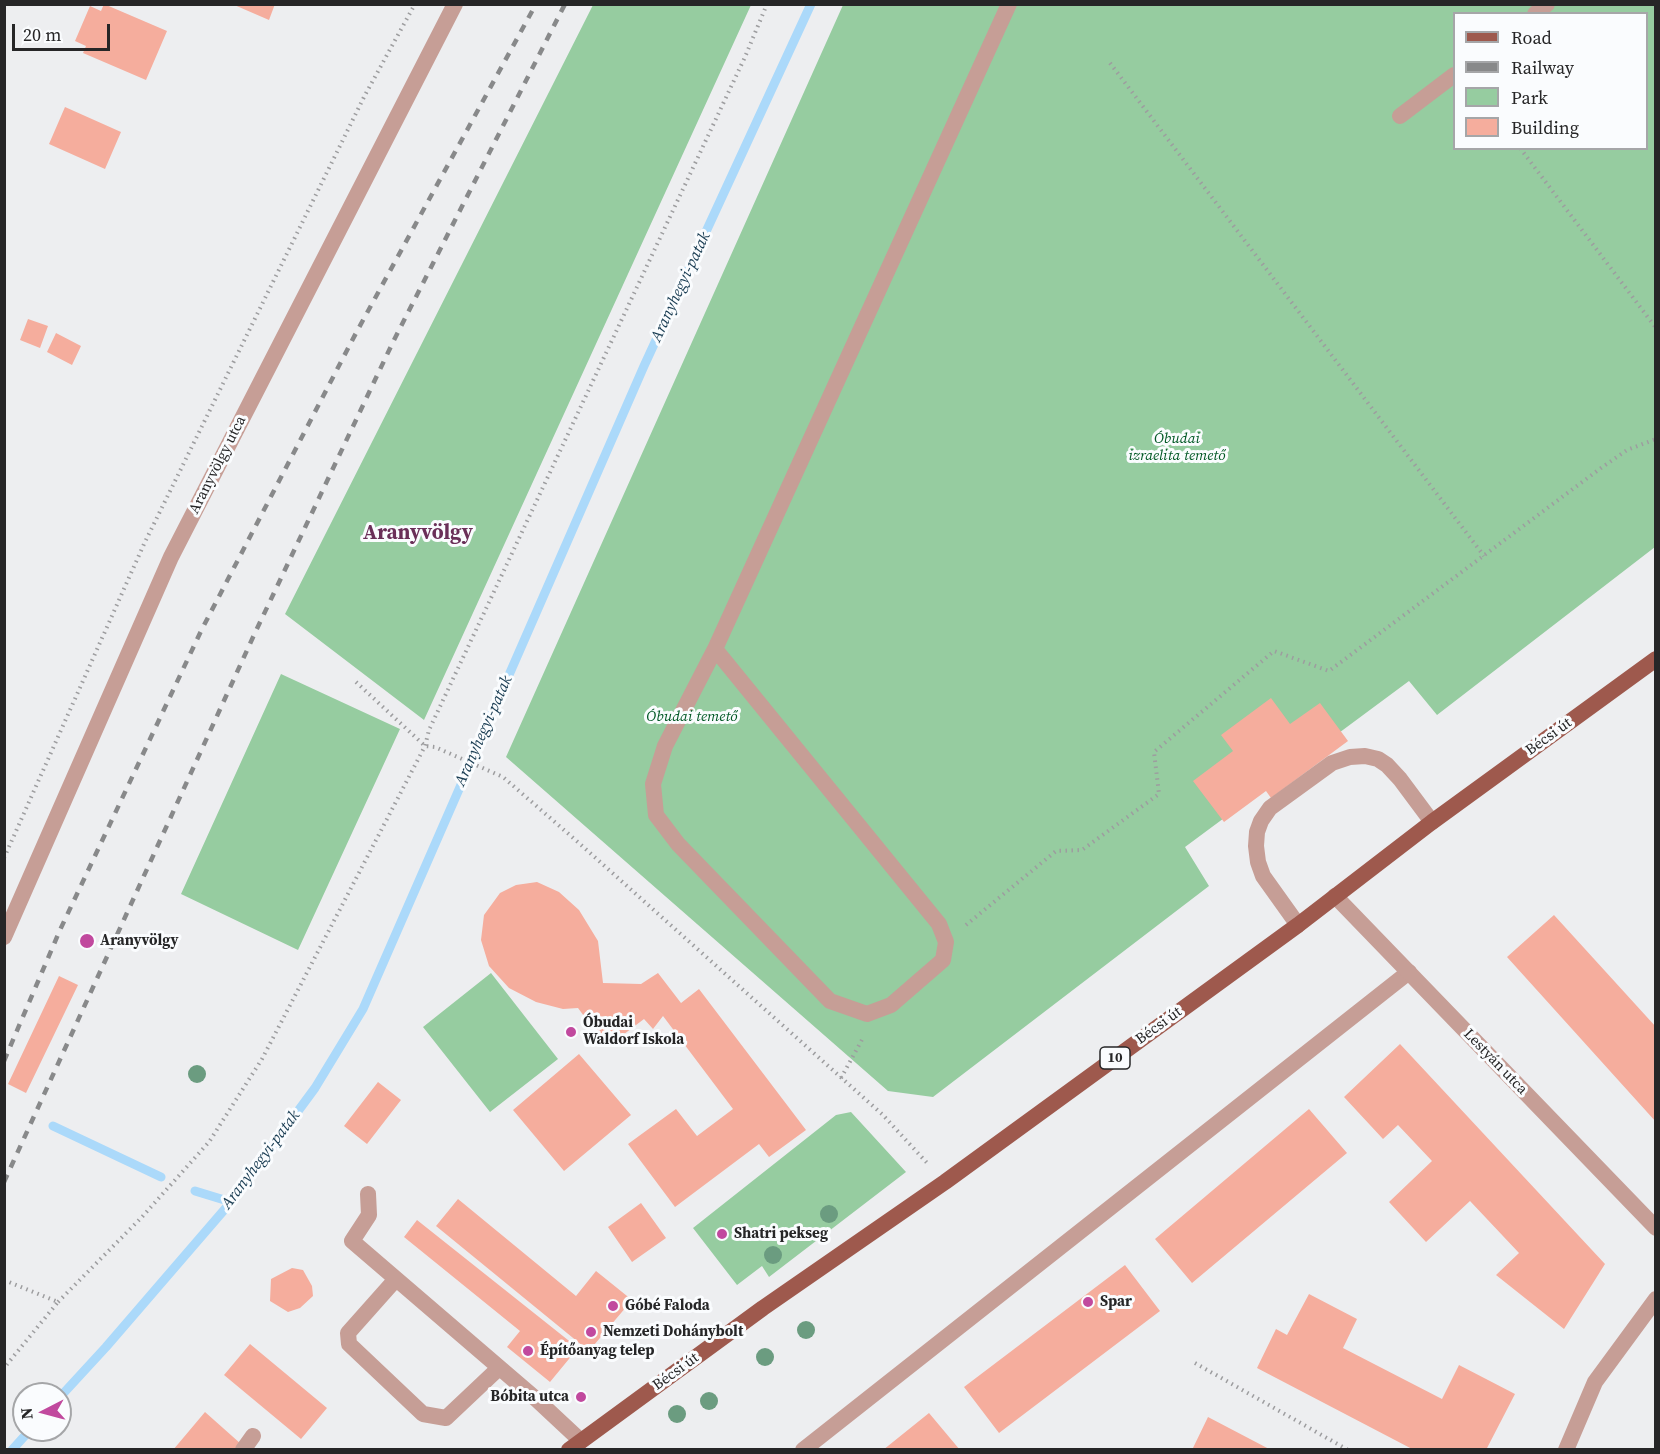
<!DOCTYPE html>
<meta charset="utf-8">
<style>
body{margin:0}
#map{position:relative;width:1660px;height:1454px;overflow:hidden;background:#edeef0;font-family:"Source Serif 4",serif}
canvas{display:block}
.frame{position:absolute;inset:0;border:6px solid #262627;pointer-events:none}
.legend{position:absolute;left:1453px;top:12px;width:195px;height:138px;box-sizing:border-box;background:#fafcfe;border:2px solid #a5a6a8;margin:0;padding:8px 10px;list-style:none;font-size:18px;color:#262627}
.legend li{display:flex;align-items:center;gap:12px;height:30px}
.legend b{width:30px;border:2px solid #a5a6a8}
.north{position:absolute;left:12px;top:1382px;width:60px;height:60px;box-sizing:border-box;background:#fafcfe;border:2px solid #a5a6a8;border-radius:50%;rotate:264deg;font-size:16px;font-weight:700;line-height:24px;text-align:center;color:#262627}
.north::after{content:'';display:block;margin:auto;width:21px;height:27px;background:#c1499e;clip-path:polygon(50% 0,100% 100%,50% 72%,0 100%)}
.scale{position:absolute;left:12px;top:24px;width:98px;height:27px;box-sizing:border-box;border:3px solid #262627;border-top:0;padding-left:8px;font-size:18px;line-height:21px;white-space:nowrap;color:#262627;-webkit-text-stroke:4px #fafcfe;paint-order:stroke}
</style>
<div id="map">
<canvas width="1660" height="1454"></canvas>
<div class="frame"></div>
<ul class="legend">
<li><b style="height:8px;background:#9e594d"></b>Road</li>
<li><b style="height:8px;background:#88898a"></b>Railway</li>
<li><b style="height:16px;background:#96cca0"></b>Park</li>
<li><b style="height:16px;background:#f5ad9d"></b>Building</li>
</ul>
<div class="north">N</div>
<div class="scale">20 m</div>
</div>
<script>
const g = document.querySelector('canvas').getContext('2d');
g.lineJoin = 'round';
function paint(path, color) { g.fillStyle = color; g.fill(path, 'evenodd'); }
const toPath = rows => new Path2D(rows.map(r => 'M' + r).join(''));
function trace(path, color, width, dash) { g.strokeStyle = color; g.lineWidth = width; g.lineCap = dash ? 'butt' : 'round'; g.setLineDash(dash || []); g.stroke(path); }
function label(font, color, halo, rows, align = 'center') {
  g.font = font + ' "Source Serif 4",serif'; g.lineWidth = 6; g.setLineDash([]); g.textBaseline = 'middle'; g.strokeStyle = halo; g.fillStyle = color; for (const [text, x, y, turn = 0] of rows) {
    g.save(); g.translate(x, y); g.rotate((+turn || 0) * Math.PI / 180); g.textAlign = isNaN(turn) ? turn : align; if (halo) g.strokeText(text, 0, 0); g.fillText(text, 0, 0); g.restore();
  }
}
paint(toPath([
 [593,5,751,5,424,720,285,614],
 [843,5,1655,5,1655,547,1437,715,1409,681,1185,847,1209,886,933,1097,888,1091,506,757],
 [1454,14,1646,14,1646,148,1454,148],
 [281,674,400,729,298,950,181,894],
 [491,973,558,1059,490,1112,423,1027],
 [851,1112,906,1172,769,1277,762,1266,737,1285,693,1228,836,1115]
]), '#96cca0');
trace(toPath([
 [53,1126,161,1177],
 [195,1191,231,1202],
 [60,1397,106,1347,231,1202,315,1088,363,1009,644,366,811,4],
 [12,1450,30,1430]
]), '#abd9fa', 9);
paint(toPath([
 [104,4,167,31,146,80,83,53,86,46,75,41,90,6,101,11],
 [232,4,275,4,269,20],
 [65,107,121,132,105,169,49,144],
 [28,319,48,326,40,348,20,340],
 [56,333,81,346,72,365,47,352],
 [1271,698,1290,724,1320,703,1348,741,1271,798,1266,791,1224,822,1193,781,1233,751,1221,735],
 [537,882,559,892,579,910,598,941,603,983,641,984,658,973,681,1003,699,989,806,1130,769,1157,759,1144,675,1207,628,1144,676,1109,697,1136,733,1109,663,1016,653,1029,644,1019,607,1047,578,1008,563,1009,536,1002,509,988,489,966,481,940,484,915,500,893,516,885],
 [1554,915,1656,1027,1656,1122,1507,957],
 [59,976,78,985,26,1093,8,1084],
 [1400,1044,1605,1264,1564,1329,1496,1275,1519,1253,1470,1201,1426,1242,1389,1202,1432,1161,1398,1125,1383,1139,1344,1097],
 [579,1054,631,1115,564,1171,513,1110],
 [378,1082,401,1100,367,1144,344,1126],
 [1309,1109,1347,1153,1192,1283,1155,1239],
 [458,1199,576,1296,596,1271,632,1300,589,1351,436,1226],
 [641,1203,666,1238,632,1262,608,1227],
 [417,1220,578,1348,550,1382,507,1347,520,1331,404,1237],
 [1125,1265,1160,1311,999,1433,964,1387],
 [292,1268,303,1270,312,1286,313,1296,300,1308,288,1312,270,1301,271,1279],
 [1309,1294,1357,1319,1343,1348,1442,1399,1459,1365,1515,1394,1486,1450,1414,1450,1257,1368,1276,1329,1287,1335],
 [250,1344,327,1408,301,1439,224,1375],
 [205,1412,241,1444,236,1450,173,1450],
 [929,1413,960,1450,883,1450],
 [1208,1417,1271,1450,1192,1450]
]), '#f5ad9d');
trace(toPath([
 [1110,63,1484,556],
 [1520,148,1656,328],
 [356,682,425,746,435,747,503,777,579,843,882,1114,928,1164],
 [4,858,144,544,365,95,415,4],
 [966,925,1056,851,1082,850,1159,794,1154,752,1274,651,1329,671,1601,468,1627,450,1656,439],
 [841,1078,864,1036],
 [4,1280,58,1302,4,1368],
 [58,1302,142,1217,209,1142,262,1059,425,746,429,730,745,57,767,4],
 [1195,1363,1348,1450]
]), '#9d9d9f', 4, [1.5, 4.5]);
trace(toPath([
 [1535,14,1547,4],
 [1400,116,1454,75],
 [715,649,939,924,946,942,943,960,891,1005,867,1014,830,1001,678,844,656,815,653,784,665,746,715,649,1009,4],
 [1298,925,1263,876,1258,862,1256,846,1257,832,1261,821,1270,808,1332,763,1350,757,1365,756,1378,759,1387,765,1400,779,1432,822],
 [368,1194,369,1215,352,1241,536,1399,581,1441],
 [396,1279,348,1333,349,1344,423,1414,446,1418,499,1368],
 [243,1450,253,1436],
 [803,1450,1409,972]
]), '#c69e96', 16);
trace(toPath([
 [1335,896,1656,1228],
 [1566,1450,1595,1382,1656,1299]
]), '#c69e96', 16);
trace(toPath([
 [4,937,171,557,455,4]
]), '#c69e96', 16);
trace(toPath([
 [569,1450,763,1308,945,1182,1298,925,1432,822,1656,659]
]), '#9e594d', 16);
trace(toPath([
 [4,1061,60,930,201,631,356,333,536,4],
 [4,1182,254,635,393,342,565,4]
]), '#88898a', 4.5, [8, 8]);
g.fillStyle = '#6b9c80';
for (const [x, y] of [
 [197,1074],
 [829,1214],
 [773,1255],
 [806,1330],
 [765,1357],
 [709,1401],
 [677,1414]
]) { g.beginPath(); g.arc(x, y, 9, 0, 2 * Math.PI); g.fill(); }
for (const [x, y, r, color] of [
 [87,941,8,"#c1499e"],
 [571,1032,6,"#c1499e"],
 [722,1234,6,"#c1499e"],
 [1088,1302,6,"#c1499e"],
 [613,1306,6,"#c1499e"],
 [591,1332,6,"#c1499e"],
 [528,1351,6,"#c1499e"],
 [581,1397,6,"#c1499e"]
]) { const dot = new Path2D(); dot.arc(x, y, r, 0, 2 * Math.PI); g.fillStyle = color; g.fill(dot); trace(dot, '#fafcfe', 2); }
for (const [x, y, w] of [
 [1115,1058,30]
]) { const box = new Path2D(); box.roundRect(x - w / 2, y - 11, w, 22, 4.5); g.fillStyle = '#fafcfe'; g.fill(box); trace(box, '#262627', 1.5); }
label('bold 14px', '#262627', null, [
 ["10",1115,1058]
]);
label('italic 15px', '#005824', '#fafcfe', [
 ["Óbudai",1177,439],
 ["izraelita temető",1177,456],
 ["Óbudai temető",692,717]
]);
label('15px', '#262627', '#fafcfe', [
 ["Aranyvölgy utca",218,465,-63],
 ["Bécsi út",1549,737,-36],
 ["Bécsi út",1159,1026,-36],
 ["Lestyán utca",1495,1062,46],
 ["Bécsi út",676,1372,-36]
]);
label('bold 15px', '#262627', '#fafcfe', [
 ["Aranyvölgy",100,941],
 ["Óbudai",583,1023],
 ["Waldorf Iskola",583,1040],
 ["Shatri pekseg",734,1234],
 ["Spar",1100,1302],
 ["Góbé Faloda",625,1306],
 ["Nemzeti Dohánybolt",603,1332],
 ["Építőanyag telep",540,1351],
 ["Bóbita utca",569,1397,"right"]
], 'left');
label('italic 16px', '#193c52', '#fafcfe', [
 ["Aranyhegyi-patak",681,287,-65],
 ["Aranyhegyi-patak",484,731,-66],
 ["Aranyhegyi-patak",261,1160,-53]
]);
label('bold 21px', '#6a2f58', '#fafcfe', [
 ["Aranyvölgy",418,534]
]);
</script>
